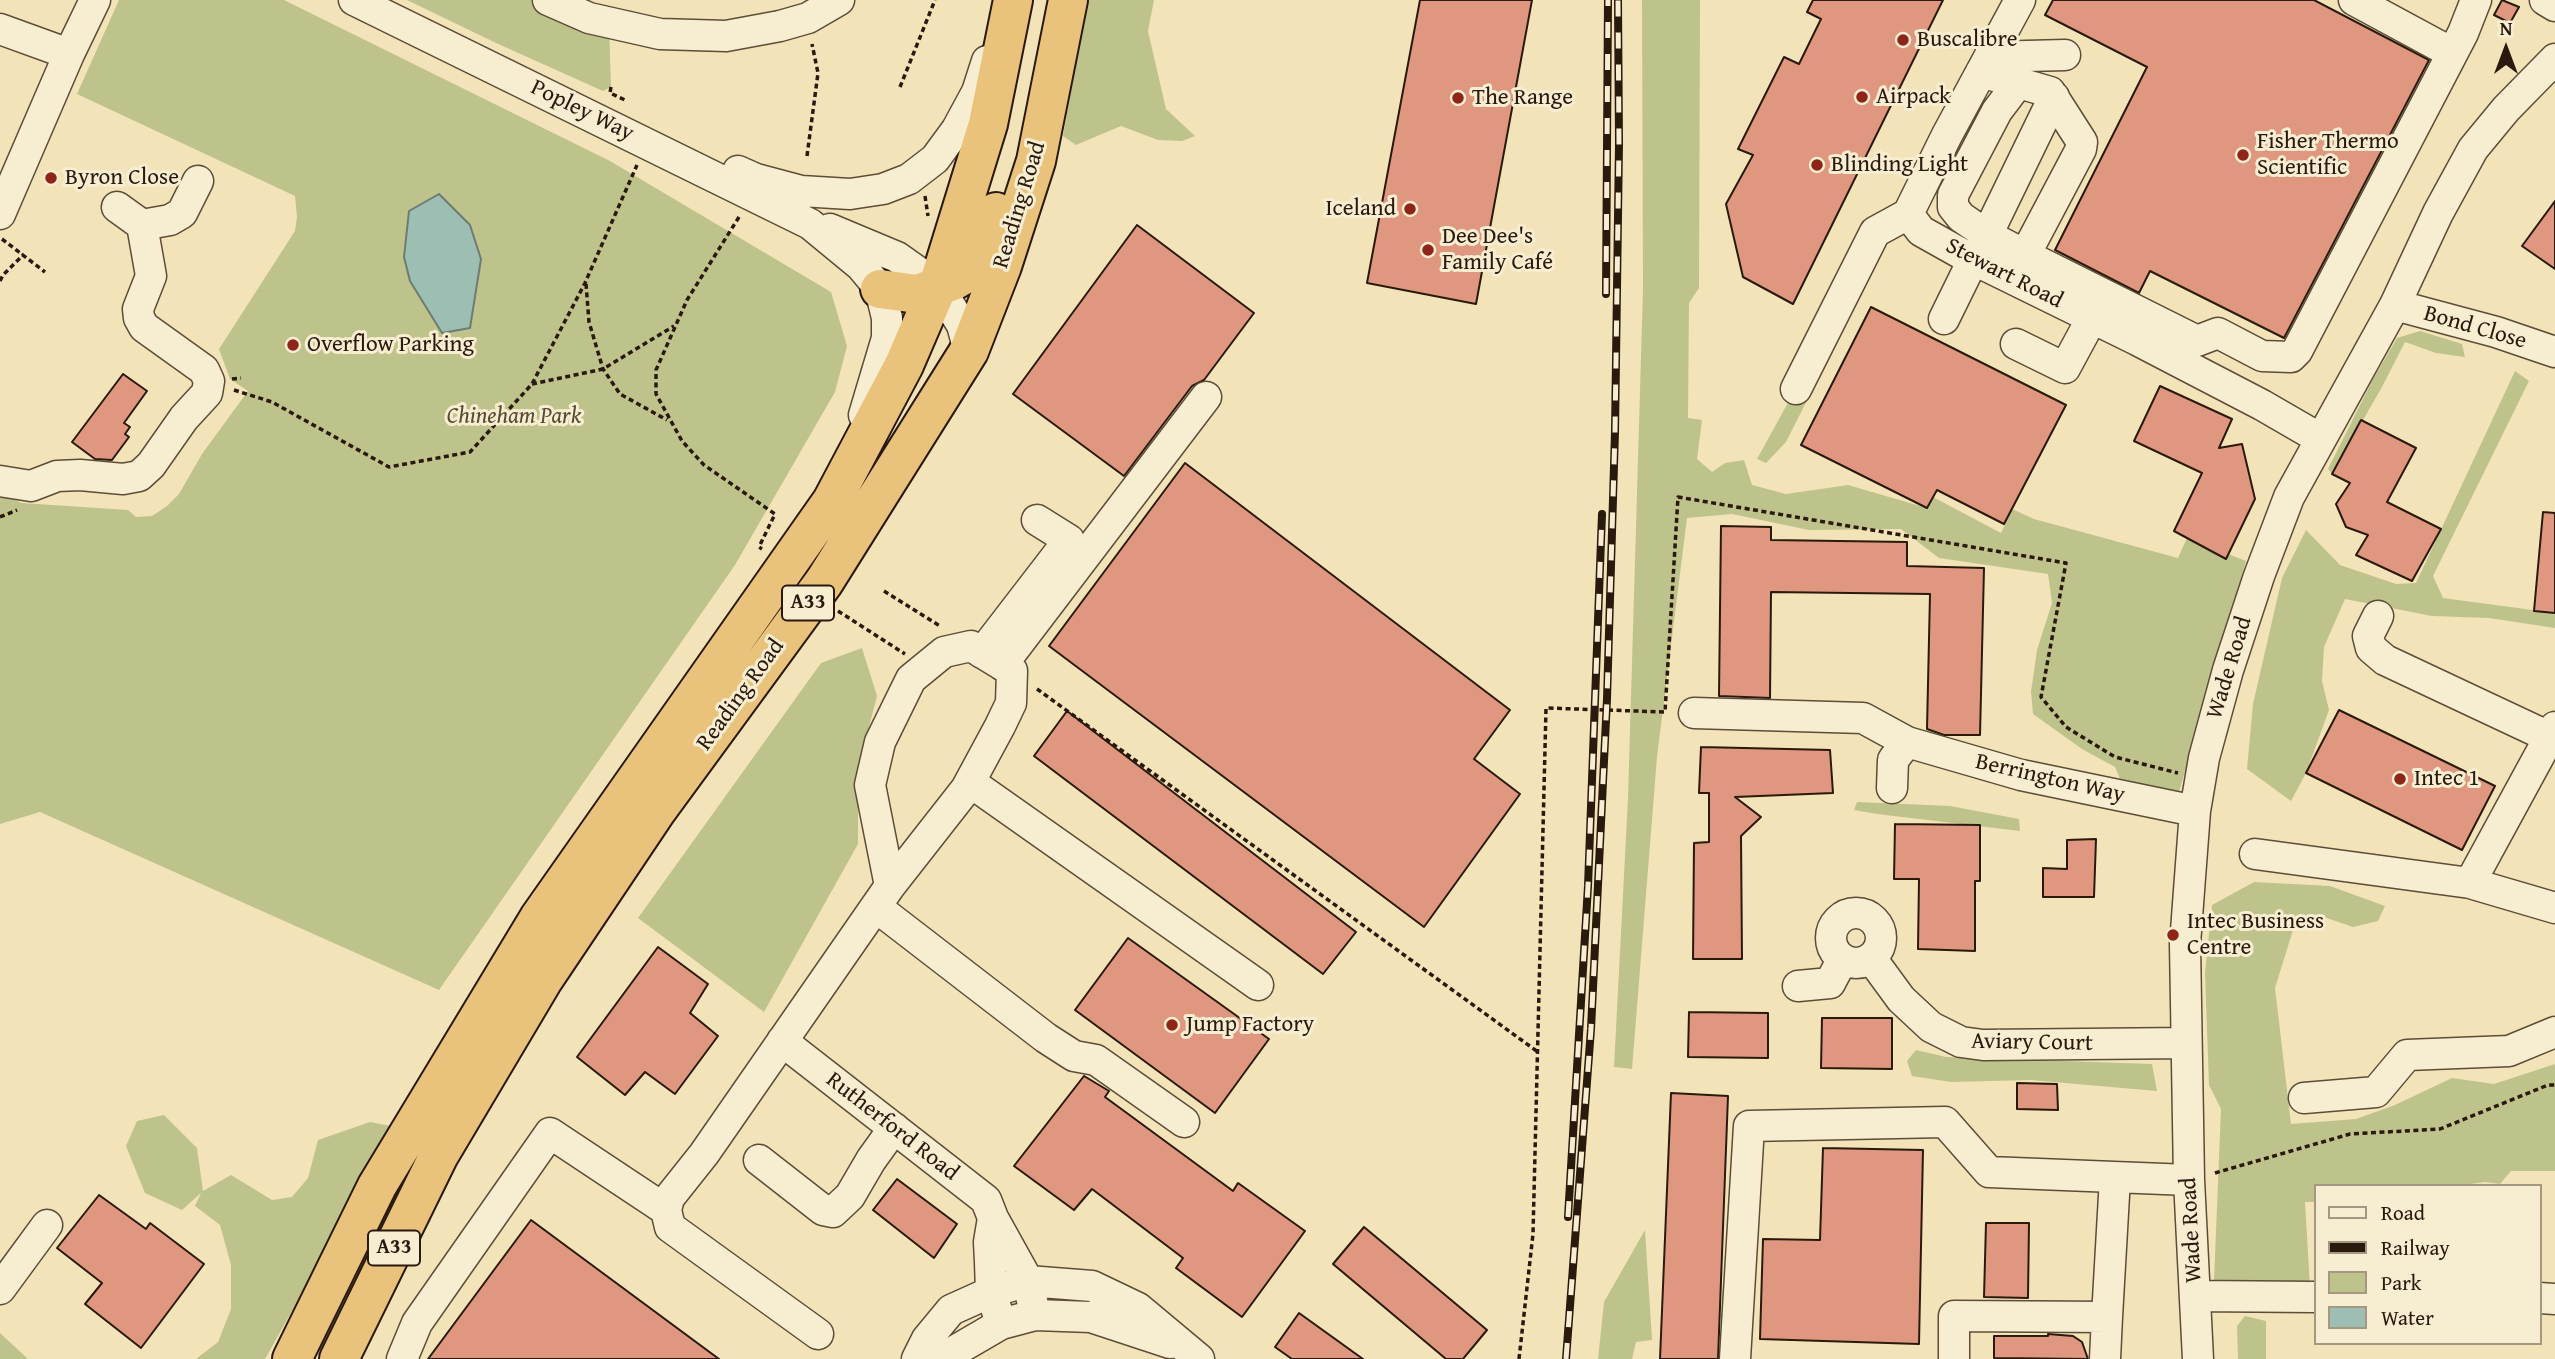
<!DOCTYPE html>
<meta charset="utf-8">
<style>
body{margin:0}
#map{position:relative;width:2555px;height:1359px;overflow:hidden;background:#f2e4b8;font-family:"Gentium Book Plus",serif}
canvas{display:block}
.legend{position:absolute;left:2314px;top:1184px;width:228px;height:161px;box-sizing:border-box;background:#f7edd1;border:2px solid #a59883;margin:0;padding:9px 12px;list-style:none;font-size:21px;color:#2a190d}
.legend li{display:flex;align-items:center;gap:14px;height:35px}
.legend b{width:35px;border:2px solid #a59883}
.north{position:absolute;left:2471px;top:14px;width:70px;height:70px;-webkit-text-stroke:5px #f7edd1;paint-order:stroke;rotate:0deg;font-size:19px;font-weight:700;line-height:28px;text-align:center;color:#2a190d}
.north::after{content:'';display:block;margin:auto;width:24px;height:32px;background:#2a190d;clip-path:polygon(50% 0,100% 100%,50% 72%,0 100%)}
</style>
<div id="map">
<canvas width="2555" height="1359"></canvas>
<ul class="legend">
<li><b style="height:9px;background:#f7edd1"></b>Road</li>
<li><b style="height:9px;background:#2a190d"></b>Railway</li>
<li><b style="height:19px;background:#bec38c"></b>Park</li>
<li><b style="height:19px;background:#9cbeb3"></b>Water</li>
</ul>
<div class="north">N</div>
</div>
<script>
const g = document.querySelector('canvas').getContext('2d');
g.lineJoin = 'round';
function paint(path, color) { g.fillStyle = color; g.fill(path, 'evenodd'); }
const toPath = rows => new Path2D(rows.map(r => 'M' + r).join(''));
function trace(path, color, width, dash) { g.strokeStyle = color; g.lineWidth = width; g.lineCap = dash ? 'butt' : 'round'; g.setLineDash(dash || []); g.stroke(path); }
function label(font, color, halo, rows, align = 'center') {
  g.font = font + ' "Gentium Book Plus",serif'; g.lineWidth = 6; g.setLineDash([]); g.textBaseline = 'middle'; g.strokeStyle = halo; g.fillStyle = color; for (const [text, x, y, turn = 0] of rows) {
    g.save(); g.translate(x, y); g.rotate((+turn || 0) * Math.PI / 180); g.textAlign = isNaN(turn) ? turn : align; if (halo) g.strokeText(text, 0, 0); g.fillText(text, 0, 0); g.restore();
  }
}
paint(toPath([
 [119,0,284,0,610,161,831,292,847,346,835,392,735,565,439,990,40,812,0,824,0,494,22,503,128,510,136,517,152,516,167,506,179,494,202,454,248,391,230,379,219,349,295,231,297,217,295,196,77,94],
 [407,0,552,0,609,23,611,87,603,91,496,43],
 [1087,0,1154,0,1148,31,1166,109,1195,136,1182,141,1158,140,1121,126,1076,145,1063,136],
 [1642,0,1700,0,1699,288,1689,303,1688,418,1702,420,1697,459,1712,472,1725,463,1744,460,1752,485,1786,494,1848,485,1927,508,1933,497,2001,533,2012,509,2034,519,2178,558,2187,538,2246,561,2179,792,2120,779,2115,767,2082,749,2033,714,2031,692,2037,650,2052,603,2048,574,1939,558,1901,529,1809,530,1732,514,1687,518,1657,757,1632,1069,1614,1067,1628,798,1643,289],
 [1881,234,1888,240,1786,442,1766,463,1757,459],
 [2420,331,2462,344,2465,357,2436,353,2405,342,2382,387,2332,474,2328,469,2372,381,2397,338],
 [2515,371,2529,381,2433,576,2443,598,2555,613,2555,628,2489,618,2432,616,2345,599,2324,647,2322,681,2329,710,2306,773,2291,801,2247,769,2253,704,2282,578,2306,530,2340,565,2396,584,2416,583],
 [862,648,877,696,858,769,858,844,764,1012,638,918,821,663],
 [1857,802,1950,806,2019,819,2020,831,1877,814,1854,810],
 [2254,882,2330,886,2385,906,2378,921,2353,927,2321,916,2293,930,2275,988,2291,1124,2356,1119,2395,1105,2452,1078,2494,1084,2555,1064,2555,1171,2511,1171,2500,1184,2485,1182,2455,1186,2315,1186,2315,1202,2305,1202,2310,1287,2214,1281,2221,1109,2209,1085,2205,973,2212,905],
 [1916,1050,1946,1057,2152,1064,2157,1091,2031,1080,1951,1082,1912,1076,1907,1061],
 [164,1115,197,1148,203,1191,231,1175,272,1200,292,1197,308,1178,318,1140,370,1122,396,1127,265,1359,196,1359,218,1342,231,1309,231,1265,220,1225,195,1206,201,1193,182,1210,145,1193,126,1146,137,1121],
 [1645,1230,1652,1340,1636,1342,1632,1359,1598,1359,1604,1302],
 [2245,1316,2266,1321,2266,1359,2238,1359,2237,1326],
 [0,1333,28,1359,0,1359]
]), '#bec38c');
const water = toPath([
 [439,194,470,225,481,259,470,328,442,333,410,281,404,257,409,211,439,194]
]);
paint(water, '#9cbeb3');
trace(water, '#6e7c71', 2);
const building = toPath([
 [1420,0,1532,0,1476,304,1367,283,1420,0],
 [1813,0,1943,0,1793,304,1743,277,1726,204,1753,155,1738,149,1784,57,1799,64,1821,19,1807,12,1813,0],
 [2053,0,2314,0,2429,60,2284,338,2150,271,2139,293,2055,250,2147,67,2045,15,2053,0],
 [2502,0,2519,7,2510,23,2494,15,2502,0],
 [2555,201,2555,269,2522,246,2555,201],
 [1137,225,1254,313,1204,380,1192,386,1124,476,1013,394,1137,225],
 [1871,307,2066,405,2004,524,1937,490,1927,508,1801,445,1871,307],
 [123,374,147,391,124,423,130,427,125,434,129,437,112,460,95,459,72,442,123,374],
 [2160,386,2232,419,2219,448,2242,444,2255,499,2226,559,2174,531,2202,473,2134,441,2160,386],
 [2361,420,2416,448,2387,502,2441,529,2412,581,2356,555,2368,535,2346,527,2336,504,2350,483,2332,474,2361,420],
 [1185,463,1510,710,1474,759,1520,794,1424,927,1049,646,1185,463],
 [2543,512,2555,513,2555,613,2534,611,2543,512],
 [1721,526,1771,527,1771,540,1907,542,1907,566,1984,568,1980,735,1944,735,1927,729,1930,594,1771,592,1770,698,1719,696,1721,526],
 [2339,710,2495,786,2462,850,2306,773,2339,710],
 [1067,711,1356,932,1323,974,1034,756,1067,711],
 [1701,747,1830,750,1833,793,1735,797,1761,817,1741,836,1742,959,1693,959,1694,843,1709,842,1709,793,1699,793,1701,747],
 [1895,824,1980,825,1980,881,1975,881,1975,951,1918,949,1919,879,1894,879,1895,824],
 [2096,839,2094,897,2043,897,2043,868,2067,869,2067,840,2096,839],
 [1128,938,1269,1039,1215,1113,1075,1010,1128,938],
 [658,947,708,984,690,1013,718,1036,675,1094,645,1072,625,1095,577,1057,658,947],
 [1689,1012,1768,1013,1768,1058,1688,1057,1689,1012],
 [1822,1018,1892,1018,1892,1069,1821,1068,1822,1018],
 [1084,1076,1109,1091,1105,1097,1233,1191,1238,1183,1305,1231,1242,1317,1176,1268,1183,1258,1092,1189,1074,1210,1014,1166,1084,1076],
 [2017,1083,2057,1084,2058,1110,2017,1109,2017,1083],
 [1671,1093,1728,1096,1718,1359,1660,1359,1671,1093],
 [1823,1148,1923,1150,1919,1344,1760,1339,1763,1239,1820,1240,1823,1148],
 [897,1179,957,1224,934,1258,873,1210,897,1179],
 [99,1195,146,1229,150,1223,204,1264,141,1348,85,1304,102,1283,57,1248,99,1195],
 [531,1220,719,1359,428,1359,531,1220],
 [1986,1223,2029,1223,2028,1298,1984,1297,1986,1223],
 [1364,1227,1487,1330,1463,1359,1446,1359,1333,1264,1364,1227],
 [1299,1313,1363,1359,1292,1359,1275,1347,1299,1313],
 [2048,1334,2073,1336,2082,1342,2088,1359,1994,1358,1994,1336,2048,1336,2048,1334]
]);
paint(building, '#df987f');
trace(building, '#2a190d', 2);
const minor = toPath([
 [354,0,810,224,861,266,880,289,887,318,887,338,864,415],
 [548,0,589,18,660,34,726,36,780,26,808,18,839,0],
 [2354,0,2452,53],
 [2545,0,2555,6],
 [0,29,69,54],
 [1989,57,2065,55],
 [1981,72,2050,92,2082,142,2081,149,2025,255,2197,341,2218,333,2262,356,2291,357,2297,351,2463,33,2476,0],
 [2019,82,1997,111,1953,195,1953,207,1961,217,1987,235,2025,255],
 [738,171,756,179,801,191,850,194,883,189,909,179,935,159,957,129,977,92,987,61],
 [117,207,142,225,170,220,182,213,198,181],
 [0,214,69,54,95,0],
 [1908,214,1921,231,1962,254,2137,340,2262,405,2319,438],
 [1908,214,1947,135,2020,0],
 [830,229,897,257,938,286,962,325,969,351],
 [1987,235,2054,97],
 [2395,305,2496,332,2555,352],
 [1944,319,1973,260],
 [2016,344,2065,368,2092,318],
 [1796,389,1875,232,1908,214],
 [0,481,31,486,57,476,80,475,123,479,139,476,151,465,184,418,207,393,209,381,204,370,144,327,139,318,138,309,151,276,142,225],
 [2378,616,2368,636,2371,648,2385,660,2549,737],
 [982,653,1069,540,1037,520],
 [1002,665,1206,397],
 [1694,713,1863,718,1907,742,2021,775,2195,811],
 [970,782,1258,985],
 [1892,788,1893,760,1907,742],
 [2255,854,2470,883,2555,908],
 [2470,883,2555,727],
 [876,907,1046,1038,1074,1056,1096,1060,1184,1122],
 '1831 938a25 25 0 1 1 50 0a25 25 0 1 1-50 0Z',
 [1871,958,1901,999,1931,1027,1961,1042,1983,1045,2186,1043],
 [1798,986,1830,983,1842,960],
 [782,1041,986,1200,993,1218,1028,1281,1035,1315],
 [2304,1098,2376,1092,2407,1055,2509,1051,2555,1032],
 [759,1160,823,1210,833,1212,850,1196,871,1160,894,1128],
 [993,1218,989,1242,990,1262,991,1292,997,1311],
 [0,1289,47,1225],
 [2196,1296,2315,1297],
 [2539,1298,2555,1299],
 [818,1334,670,1227,666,1210,669,1198,704,1154,890,886,966,789,1000,726,1011,703,1012,671,971,646,944,652,911,679,880,742,870,785,890,886],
 [402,1359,417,1323,550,1133,666,1210],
 [917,1359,927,1339,951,1310,991,1292,1028,1281,1092,1286,1138,1308,1199,1359],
 [941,1359,1001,1324,1035,1315,1091,1317,1170,1343],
 [1735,1359,1749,1126,1945,1122,1989,1172,2189,1180],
 [1954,1359,1954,1316,2107,1317,2115,1178],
 [2105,1359,2107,1317],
 [2198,1359,2189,1180,2185,944,2195,811,2204,758,2228,670,2259,576,2289,497,2395,305,2438,213,2473,149,2506,109,2555,59]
]);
const highway = toPath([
 [880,289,917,294,953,281,965,274,978,256,996,212],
 [292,1359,377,1186,539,918,832,501,904,365,938,286,988,124,1013,0],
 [339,1359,439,1155,543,980,657,810,824,582,969,351,1002,266,1036,161,1068,0]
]);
trace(minor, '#5c4c38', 33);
trace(highway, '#2a190d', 42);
trace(toPath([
 [611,87,610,93,627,101],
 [900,87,935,0],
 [807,156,818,73,812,44],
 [925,196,928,216],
 [739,217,687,300,656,370,656,394,682,441,704,465,775,514,759,547,762,549],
 [2,239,45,272],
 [0,281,3,275,24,254],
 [586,284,589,322,603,369,620,394,667,420],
 [232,379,241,378],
 [532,384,603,369,674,326],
 [234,390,272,402,389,467,470,452,532,384,585,283,637,165],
 [0,517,17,510],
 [884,591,940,626],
 [838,611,905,654],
 [1037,689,1538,1052],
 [2215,1173,2350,1134,2440,1129,2548,1085,2555,1085],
 [1519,1359,1533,1234,1546,708,1665,712,1678,497,2066,563,2041,697,2066,727,2115,757,2178,773]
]), '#2a190d', 3.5, [5, 3.5]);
trace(minor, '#f7edd1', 30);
trace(highway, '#e9c27c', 38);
const rail = toPath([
 [1606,294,1608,0],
 [1568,1217,1588,886,1602,514],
 [1566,1359,1591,1029,1607,699,1615,432,1619,144,1618,0]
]);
trace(rail, '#2a190d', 8);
trace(rail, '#f7edd1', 5, [16]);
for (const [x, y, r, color] of [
 [1903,40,7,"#8f2418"],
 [1862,97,7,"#8f2418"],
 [1458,98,7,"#8f2418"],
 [2243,155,7,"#8f2418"],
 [1817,165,7,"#8f2418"],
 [51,178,7,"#8f2418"],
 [1410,209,7,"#8f2418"],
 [1428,250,7,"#8f2418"],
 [293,345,7,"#8f2418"],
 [2400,779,7,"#8f2418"],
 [2173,935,7,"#8f2418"],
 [1172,1025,7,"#8f2418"]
]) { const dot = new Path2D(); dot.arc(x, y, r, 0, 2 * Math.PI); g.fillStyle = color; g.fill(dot); trace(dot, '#f7edd1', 2.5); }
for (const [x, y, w] of [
 [808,603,52],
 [394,1248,52]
]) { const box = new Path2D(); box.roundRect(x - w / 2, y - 17.5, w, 35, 5); g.fillStyle = '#f7edd1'; g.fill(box); trace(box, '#2a190d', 2); }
label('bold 21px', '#2a190d', null, [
 ["A33",808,603],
 ["A33",394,1248]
]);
label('23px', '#2a190d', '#f7edd1', [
 ["Buscalibre",1917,40],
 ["Airpack",1876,97],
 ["The Range",1472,98],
 ["Fisher Thermo",2257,142],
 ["Scientific",2257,168],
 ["Blinding Light",1831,165],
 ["Byron Close",65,178],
 ["Iceland",1396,209,"right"],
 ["Dee Dee's",1442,237],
 ["Family Café",1442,263],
 ["Overflow Parking",307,345],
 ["Intec 1",2414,779],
 ["Intec Business",2187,922],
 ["Centre",2187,948],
 ["Jump Factory",1186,1025]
], 'left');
label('23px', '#2a190d', '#f7edd1', [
 ["Popley Way",582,111,26],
 ["Reading Road",1020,205,-73],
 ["Stewart Road",2004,274,27],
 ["Bond Close",2475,328,16],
 ["Wade Road",2230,668,-73],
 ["Reading Road",741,695,-54],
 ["Berrington Way",2050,779,13],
 ["Aviary Court",2032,1043,1],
 ["Rutherford Road",892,1127,38],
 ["Wade Road",2192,1230,-93]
]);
label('italic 23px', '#564c33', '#f7edd1', [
 ["Chineham Park",514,417]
]);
</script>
